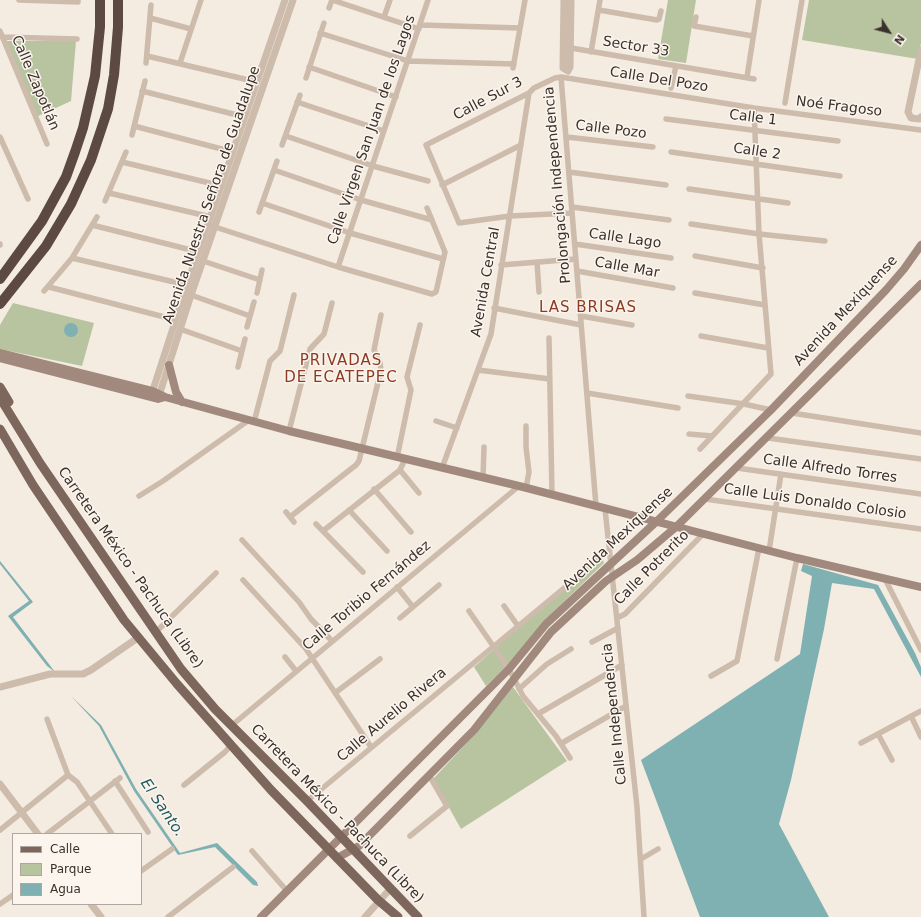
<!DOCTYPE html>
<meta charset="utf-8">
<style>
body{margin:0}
#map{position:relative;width:921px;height:917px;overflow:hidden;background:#f4ebe1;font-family:"DejaVu Sans",sans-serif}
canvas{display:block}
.legend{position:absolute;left:12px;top:833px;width:130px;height:72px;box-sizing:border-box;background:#fbf5ee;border:1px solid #aea6a0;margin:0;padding:5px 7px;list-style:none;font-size:12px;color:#3b302b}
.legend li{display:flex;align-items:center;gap:8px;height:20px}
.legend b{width:20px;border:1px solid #aea6a0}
.north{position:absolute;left:869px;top:12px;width:40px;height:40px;-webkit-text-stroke:3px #fbf5ee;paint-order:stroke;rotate:126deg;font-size:11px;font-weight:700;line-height:16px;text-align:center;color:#3b302b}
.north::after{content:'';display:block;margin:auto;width:14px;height:18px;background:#3b302b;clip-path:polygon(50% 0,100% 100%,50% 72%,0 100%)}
</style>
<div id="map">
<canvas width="921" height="917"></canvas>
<ul class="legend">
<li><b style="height:5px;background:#7d675c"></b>Calle</li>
<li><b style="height:11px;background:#b8c4a0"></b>Parque</li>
<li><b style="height:11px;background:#7fb0b2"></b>Agua</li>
</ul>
<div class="north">N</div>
</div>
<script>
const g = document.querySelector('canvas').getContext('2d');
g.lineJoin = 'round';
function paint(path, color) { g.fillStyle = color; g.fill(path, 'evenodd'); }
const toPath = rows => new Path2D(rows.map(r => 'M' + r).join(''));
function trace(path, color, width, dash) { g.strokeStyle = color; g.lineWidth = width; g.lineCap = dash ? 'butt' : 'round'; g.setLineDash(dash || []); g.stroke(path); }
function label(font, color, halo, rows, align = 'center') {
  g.font = font + ' "DejaVu Sans",sans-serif'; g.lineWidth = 3; g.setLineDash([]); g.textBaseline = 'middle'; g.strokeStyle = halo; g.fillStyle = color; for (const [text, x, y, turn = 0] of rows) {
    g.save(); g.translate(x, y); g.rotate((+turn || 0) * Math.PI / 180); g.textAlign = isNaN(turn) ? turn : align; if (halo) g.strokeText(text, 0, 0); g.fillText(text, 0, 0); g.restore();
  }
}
paint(toPath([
 [668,0,696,0,686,63,658,59],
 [809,0,921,0,921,43,918,59,802,40],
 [3,41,76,41,71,101,34,118],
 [13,303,94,323,82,366,0,349,0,325],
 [602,558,604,563,544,621,508,665,486,686,474,667,559,592],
 [513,687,567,761,461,829,433,779,476,733]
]), '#b8c4a0');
paint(toPath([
 '64 330a7 7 0 1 1 14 0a7 7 0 1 1-14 0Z',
 [0,561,33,602,13,617,55,672,47,666,8,616,29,601,0,564],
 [803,564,878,585,915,653,921,667,921,677,874,589,832,583,824,629,791,780,779,824,829,917,700,917,641,760,800,654,812,576,801,571],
 [71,696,101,725,136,789,180,853,217,843,257,882,258,886,253,885,215,847,178,855,134,791,99,726]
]), '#7fb0b2');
trace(toPath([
 [19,0,78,2,78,0],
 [332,0,419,29],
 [329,8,332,0],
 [599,10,657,20,659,19,661,11],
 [384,17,390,0],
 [696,17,694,26,753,36],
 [150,18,191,29],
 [421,25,520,28],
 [0,31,47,144],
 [320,33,408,61,514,64],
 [2,37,77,39],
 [571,48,754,79],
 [591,52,600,0],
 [147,56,257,82],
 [146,63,151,5],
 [180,63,201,0],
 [309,67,396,97],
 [513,68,525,0],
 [561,77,596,506],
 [747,77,759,0],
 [306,78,324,23],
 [671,88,676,66],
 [142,91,245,117],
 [297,102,384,131],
 [785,103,802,0],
 [666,119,838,141],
 [134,126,233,152],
 [132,135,145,81],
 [286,136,373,166,428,181],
 [0,137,28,199],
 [567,137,653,147],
 [282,145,300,95],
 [671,152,840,176],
 [122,162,222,186],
 [274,170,361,200,432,220],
 [569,172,666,185],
 [442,185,521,145],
 [689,189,788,203],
 [109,193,211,217],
 [105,201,126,152],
 [262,203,350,233,443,259],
 [572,207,669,220],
 [259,212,277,161],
 [572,213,510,216,459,223,426,145,529,93,534,88,555,78,561,77,754,108,921,130],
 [691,224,759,234,825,241],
 [92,225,199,252],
 [212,226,338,267,432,294,436,292,445,252,427,208],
 [0,244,0,245],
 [575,244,671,258],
 [695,256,763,268],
 [72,258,187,285],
 [203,261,260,280],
 [537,262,539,292],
 [501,265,576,259],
 [338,267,428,0],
 [577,271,673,288],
 [49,287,176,320],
 [44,291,72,258,97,217],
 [257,293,262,270],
 [695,293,765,305],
 [191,295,250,316],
 [494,308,581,325],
 [581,316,632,325],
 [247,327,254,302],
 [180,329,242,351],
 [701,336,768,348],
 [549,338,552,495],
 [238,367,245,339],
 [478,370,550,379],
 [587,393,678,408],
 [688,396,744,404,771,410],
 [792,413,921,433],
 [436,421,457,428],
 [254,422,270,361,280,351,294,295],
 [526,426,526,447,529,472,526,488],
 [289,431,310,349,324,334,332,303],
 [689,434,712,436],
 [768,438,921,459],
 [700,449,771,374,759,234,754,108],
 [397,458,411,390,407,377,420,325],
 [442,468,491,334,529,93],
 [737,468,921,494],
 [400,470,419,493],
 [483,478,484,447],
 [374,489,411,532],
 [139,496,163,481,249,420],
 [705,499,921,529],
 [605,509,637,807,644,917],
 [349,510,387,551],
 [286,512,294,522],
 [290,517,356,465,359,461,381,370,380,363,374,350,381,315],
 [316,524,363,572],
 [323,531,400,470,405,459],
 [242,540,299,602,311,619,332,641],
 [769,551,781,474],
 [885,579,921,650],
 [243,580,306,649,371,747],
 [397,587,413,607],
 [504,606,518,626],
 [469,611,509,669,523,696,556,736,570,758],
 [400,618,439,585],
 [617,618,625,614,703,534],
 [155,633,216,573],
 [592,642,618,628],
 [285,657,296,671],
 [777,659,797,558],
 [711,676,737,661,759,548],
 [519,689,547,664,571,649],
 [335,693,380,659],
 [538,714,622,665],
 [911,716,921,737],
 [47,719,68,775,77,782,112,834],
 [231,726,519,486],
 [878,734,892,760],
 [562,743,626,706],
 [861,743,921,711],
 [115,781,148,832],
 [184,785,225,752,231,745],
 [307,801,610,550],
 [0,830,68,775],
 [47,834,120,778],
 [410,836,447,806,429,775],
 [252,851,287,891],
 [641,859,658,849],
 [141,871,172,849],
 [0,904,13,895],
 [168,917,233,867]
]), '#cdbbac', 5.5);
trace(toPath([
 [564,0,563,68,568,71,570,67,571,0],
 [921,50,908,112,911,118,919,119,921,117],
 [151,396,187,285,285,0],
 [158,399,191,295,293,0],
 [0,687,50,674,83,674,91,670,139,637],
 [0,784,38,834],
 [91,904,101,917],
 [365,917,390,889]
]), '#cdbbac', 7);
trace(toPath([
 [0,353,152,391,165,397,289,431,519,486,797,558,921,587],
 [0,358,158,399,165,397],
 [169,365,176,392,182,402],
 [337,858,359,846,474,730,551,632,606,581,637,560,676,527,921,284],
 [261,917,509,669,546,624,657,521,771,410,886,290,904,269,921,245]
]), '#a18a7d', 8);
trace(toPath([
 [0,387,9,402],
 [0,398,40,463,181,669,215,709,307,801,418,917],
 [0,429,33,485,124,620,177,684,271,790,378,900,398,917]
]), '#7d675c', 9);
trace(toPath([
 [0,279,42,221,66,177,75,152,83,128,95,76,100,27,100,0],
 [0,304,46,246,71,204,91,160,108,109,114,75,118,27,118,0]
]), '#5c4a42', 10);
label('14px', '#3b302b', '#fbf5ee', [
 ["Sector 33",636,47,9],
 ["Calle Del Pozo",659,80,9],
 ["Calle Zapotlán",35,83,67],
 ["Calle Sur 3",488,99,-28],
 ["Noé Fragoso",839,107,7],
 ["Calle 1",753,118,7],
 ["Calle Virgen San Juan de los Lagos",372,130,-71],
 ["Calle Pozo",611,130,7],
 ["Calle 2",757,152,8],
 ["Prolongación Independencia",558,185,-95],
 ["Avenida Nuestra Señora de Guadalupe",212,195,-71],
 ["Calle Lago",625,239,8],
 ["Calle Mar",627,268,10],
 ["Avenida Central",486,282,-80],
 ["Avenida Mexiquense",846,311,-47],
 ["Calle Alfredo Torres",830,469,8],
 ["Calle Luis Donaldo Colosio",815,502,8],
 ["Avenida Mexiquense",618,539,-43],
 ["Carretera México - Pachuca (Libre)",130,568,55],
 ["Calle Potrerito",652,568,-45],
 ["Calle Toribio Fernández",367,596,-40],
 ["Calle Independencia",615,714,-96],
 ["Calle Aurelio Rivera",392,715,-40],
 ["Carretera México - Pachuca (Libre)",337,814,46]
]);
g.letterSpacing = '1px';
label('15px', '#8c3b22', '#fbf5ee', [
 ["LAS BRISAS",588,308],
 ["PRIVADAS",341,361],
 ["DE ECATEPEC",341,378]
]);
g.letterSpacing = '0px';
label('italic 15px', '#1f5a5e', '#fbf5ee', [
 ["El Santo.",162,808,56]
]);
</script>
